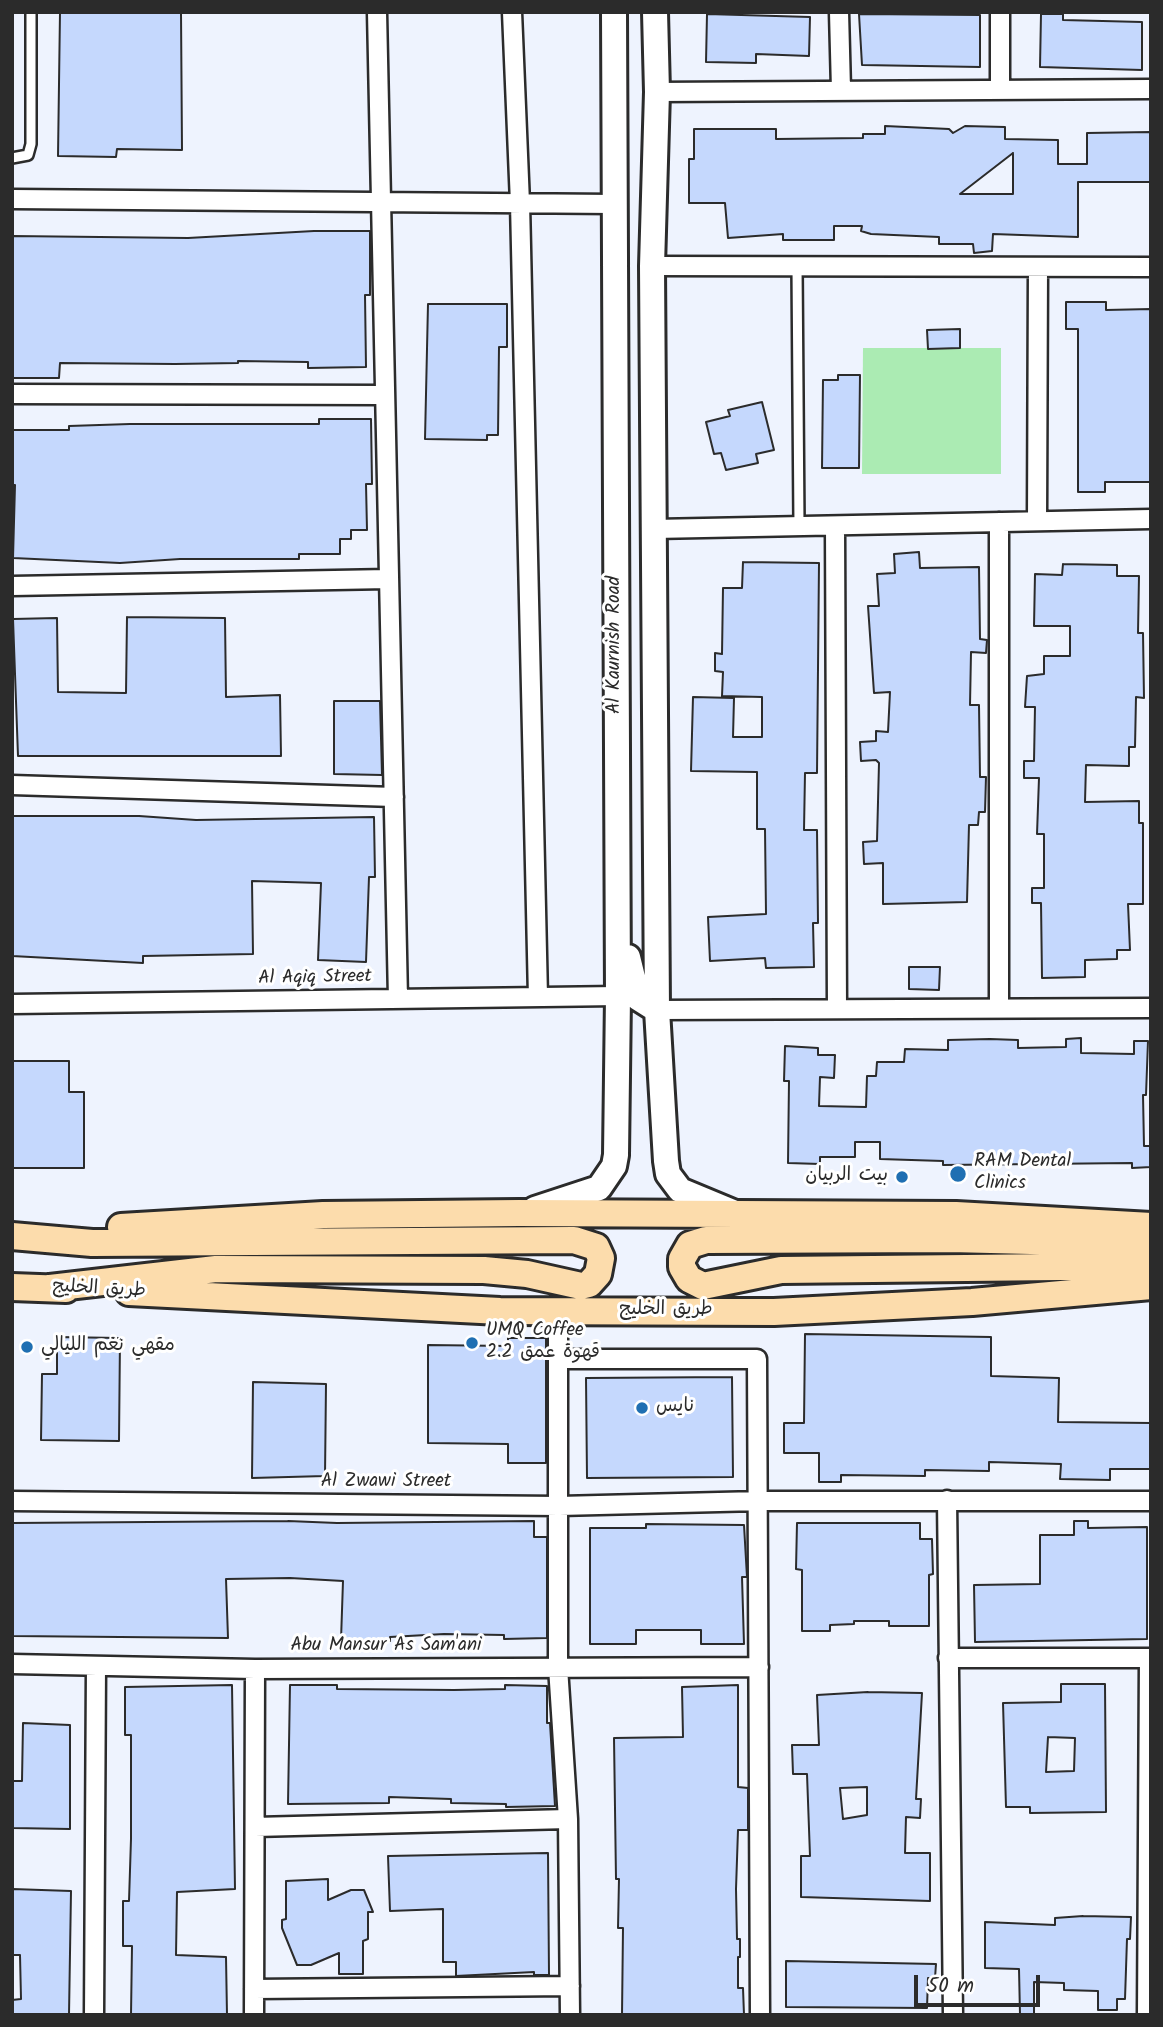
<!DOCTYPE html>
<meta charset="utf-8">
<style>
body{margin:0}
#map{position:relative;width:1163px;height:2027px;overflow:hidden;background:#eef3fe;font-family:Kalam,sans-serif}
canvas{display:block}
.frame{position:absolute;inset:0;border:14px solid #2b2b2b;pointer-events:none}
.scale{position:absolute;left:914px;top:1975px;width:126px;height:32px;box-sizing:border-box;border:4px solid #2b2b2b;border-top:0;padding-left:9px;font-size:21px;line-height:24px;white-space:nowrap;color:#2b2b2b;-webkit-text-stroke:5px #fff;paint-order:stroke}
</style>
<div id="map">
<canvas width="1163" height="2027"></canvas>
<div class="frame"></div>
<div class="scale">50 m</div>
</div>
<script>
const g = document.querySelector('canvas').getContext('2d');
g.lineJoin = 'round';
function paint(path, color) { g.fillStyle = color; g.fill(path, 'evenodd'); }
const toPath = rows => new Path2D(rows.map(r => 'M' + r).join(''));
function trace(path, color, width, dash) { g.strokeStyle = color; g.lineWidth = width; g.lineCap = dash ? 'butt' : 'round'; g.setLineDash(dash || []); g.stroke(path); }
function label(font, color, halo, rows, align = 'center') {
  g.font = font + ' Kalam,"Playpen Sans Arabic",sans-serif'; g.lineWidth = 6; g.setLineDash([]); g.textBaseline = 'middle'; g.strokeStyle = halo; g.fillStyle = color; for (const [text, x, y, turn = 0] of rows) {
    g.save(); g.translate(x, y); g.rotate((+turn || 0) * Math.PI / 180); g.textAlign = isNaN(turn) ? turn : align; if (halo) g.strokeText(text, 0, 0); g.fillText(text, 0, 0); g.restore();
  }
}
paint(toPath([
 [863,348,1001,348,1001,474,862,474]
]), '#abebb3');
const building = toPath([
 [60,12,181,12,182,150,117,149,116,157,58,156,60,12],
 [707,14,810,17,809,56,756,54,756,63,706,62,707,14],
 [859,14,980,15,980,67,862,65,859,14],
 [1041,14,1063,14,1063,20,1142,22,1142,70,1040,67,1041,14],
 [885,126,949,129,953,133,965,126,1005,127,1005,139,1058,140,1058,164,1087,164,1087,133,1151,132,1151,182,1078,182,1078,237,993,234,992,251,974,253,973,244,939,244,939,237,871,234,861,231,862,226,834,226,834,240,783,240,783,234,728,238,725,203,689,203,689,159,694,159,694,129,776,129,776,139,863,138,863,134,885,134,885,126],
 [1013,153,1013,194,960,194,1013,153],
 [314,231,370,231,370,295,365,295,366,367,308,368,308,362,238,361,238,363,175,364,60,363,59,378,12,378,12,236,188,238,314,231],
 [1066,302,1106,302,1106,310,1151,309,1151,482,1105,482,1105,492,1078,492,1078,329,1066,329,1066,302],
 [428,304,507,304,507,347,499,347,498,435,487,435,487,440,425,439,428,304],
 [960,329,960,348,928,349,927,330,960,329],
 [838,375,860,375,859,468,822,468,823,380,838,380,838,375],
 [762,402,774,450,756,454,758,463,726,470,721,453,714,454,706,422,730,416,728,410,762,402],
 [319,419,371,419,372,484,366,484,367,530,351,530,351,539,340,539,340,554,299,554,299,559,180,559,120,563,13,558,15,485,12,485,12,430,69,430,69,426,130,424,319,424,319,419],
 [919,552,920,568,979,567,980,639,987,640,986,653,971,652,970,705,979,705,980,777,986,777,985,812,979,812,978,825,969,825,967,902,883,904,883,863,864,864,863,842,877,841,879,763,876,760,861,761,860,742,876,741,876,731,888,732,890,692,874,693,868,606,879,606,877,574,895,573,894,554,919,552],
 [743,562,819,563,817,773,805,773,804,830,817,830,818,923,813,923,814,967,766,968,765,958,710,961,708,917,766,914,765,829,757,829,757,772,691,771,693,697,734,698,733,737,762,737,762,697,722,696,723,672,715,671,715,653,722,654,723,588,742,588,743,562],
 [1063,564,1117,565,1117,576,1139,576,1138,633,1143,633,1144,698,1136,697,1135,747,1129,747,1129,766,1086,765,1085,802,1139,801,1139,823,1143,823,1143,904,1128,904,1130,950,1117,950,1117,959,1085,960,1085,977,1042,978,1041,903,1032,903,1032,888,1044,888,1044,834,1037,834,1039,778,1024,778,1024,761,1034,761,1035,707,1025,707,1027,676,1044,674,1044,656,1070,656,1070,626,1034,626,1035,574,1062,575,1063,564],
 [127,617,225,618,226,697,280,695,281,756,18,756,13,619,57,618,58,692,126,693,127,617],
 [334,701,380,701,382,775,334,774,334,701],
 [12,816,139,816,196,820,374,817,375,877,369,877,366,962,318,960,321,883,252,881,253,954,143,956,143,963,12,956,12,816],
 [909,967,940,967,939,990,909,989,909,967],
 [1081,1038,1081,1053,1134,1054,1134,1041,1148,1041,1146,1095,1143,1095,1144,1146,1151,1146,1151,1167,1132,1168,1132,1163,943,1165,943,1161,880,1159,880,1142,855,1142,855,1157,820,1157,820,1164,788,1163,789,1081,784,1081,785,1046,818,1048,818,1055,835,1055,834,1078,820,1077,819,1106,866,1107,867,1076,876,1076,877,1062,904,1062,905,1049,948,1050,948,1040,990,1039,1018,1040,1018,1048,1066,1047,1066,1039,1081,1038],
 [12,1061,69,1061,69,1092,84,1092,84,1168,12,1168,12,1061],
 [805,1334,991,1337,991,1376,1059,1378,1058,1422,1151,1423,1151,1469,1110,1469,1110,1480,1060,1479,1061,1464,989,1462,989,1471,925,1470,925,1476,841,1475,841,1482,819,1482,819,1453,784,1453,784,1423,804,1423,805,1334],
 [57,1337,120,1338,119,1441,41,1440,42,1374,57,1374,57,1337],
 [508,1338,546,1338,546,1463,508,1463,508,1444,428,1443,428,1345,508,1346,508,1338],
 [732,1377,733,1477,587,1478,586,1378,732,1377],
 [253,1382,326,1384,325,1476,252,1478,253,1382],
 [288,1521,337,1523,534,1521,534,1537,547,1537,547,1638,504,1639,504,1635,444,1634,390,1637,390,1641,341,1640,343,1581,290,1578,226,1579,228,1638,12,1636,12,1523,288,1521],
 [1074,1521,1088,1521,1088,1528,1147,1527,1147,1639,975,1642,974,1585,1040,1584,1040,1535,1074,1535,1074,1521],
 [797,1523,920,1523,920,1539,932,1539,933,1574,929,1575,929,1626,889,1626,889,1621,854,1621,854,1624,830,1625,830,1631,802,1631,802,1570,796,1569,797,1523],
 [646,1524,744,1525,747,1577,742,1577,744,1644,701,1644,701,1630,636,1630,636,1644,590,1644,590,1528,646,1528,646,1524],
 [1061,1684,1105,1684,1106,1812,1030,1813,1030,1807,1006,1807,1003,1703,1061,1702,1061,1684],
 [1048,1737,1075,1738,1074,1771,1046,1772,1048,1737],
 [232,1685,235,1889,177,1892,176,1955,226,1957,227,2015,131,2015,132,1946,123,1946,123,1901,129,1901,131,1839,131,1735,125,1735,125,1687,232,1685],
 [290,1685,337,1685,337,1689,454,1690,505,1689,505,1685,547,1686,547,1723,550,1723,555,1806,506,1807,506,1804,451,1803,451,1799,389,1797,389,1803,288,1804,290,1685],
 [738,1685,738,1787,748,1788,748,1830,738,1830,736,1889,737,1939,740,1939,740,1957,738,1957,738,1988,743,1988,744,2015,622,2015,623,1928,618,1928,619,1879,616,1879,614,1738,683,1737,682,1687,738,1685],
 [868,1692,922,1693,916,1799,921,1799,920,1818,906,1817,905,1853,930,1853,930,1901,801,1897,801,1856,810,1856,807,1774,793,1774,792,1745,819,1745,817,1695,868,1692],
 [867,1787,867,1815,843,1819,840,1788,867,1787],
 [23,1723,70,1725,70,1829,12,1828,12,1781,22,1781,23,1723],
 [548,1853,549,1975,534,1975,534,1972,456,1976,456,1962,443,1962,443,1909,390,1911,388,1856,548,1853],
 [328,1879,328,1900,351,1890,364,1890,373,1912,368,1912,368,1939,363,1941,363,1974,339,1974,339,1953,311,1965,297,1965,282,1928,282,1920,286,1919,286,1881,328,1879],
 [12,1889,71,1891,69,2015,12,2015,12,2000,21,1999,20,1955,12,1955,12,1889],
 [1083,1916,1131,1917,1130,1939,1127,1939,1125,1999,1117,1999,1117,2010,1098,2010,1098,1991,1064,1990,1064,1983,1034,1982,1034,2015,1020,2015,1019,1969,985,1968,985,1922,1055,1925,1055,1918,1083,1916],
 [786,1961,936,1964,935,1978,928,1978,927,2008,786,2007,786,1961]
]);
paint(building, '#c5d8fd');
trace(building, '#2b2b2b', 2);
const lane = toPath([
 [12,158,28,155,31,144,31,12],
 [797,266,799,526]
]);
const street = toPath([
 [377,12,398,999],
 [512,12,520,203,538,997],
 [839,12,841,90],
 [1000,12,1000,89],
 [657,92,1151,89],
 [12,199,614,204],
 [652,266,1151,267],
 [12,394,384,395],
 [1037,521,1038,267],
 [835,526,837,1009],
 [654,529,1151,519],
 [12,586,388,579],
 [12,785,394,797],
 [12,1004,618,996],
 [999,1008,999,522],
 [657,1010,1151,1008],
 [558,1311,558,1667,568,1819,570,2015],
 [560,1359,757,1359,760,2015],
 [947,1500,953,2015],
 [12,1501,559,1506,759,1501,1151,1501],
 [948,1658,1151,1658],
 [12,1664,255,1669,759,1667],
 [255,1827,568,1819],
 [254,1989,570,1986],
 [94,2015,96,1666],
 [254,2015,255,1669],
 [1147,2015,1149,1658]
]);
const secondary = toPath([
 [655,12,657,92,652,266,657,1010,666,1161,668,1174,680,1190,733,1212],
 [628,957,638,998,657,1010],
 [535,1209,599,1188,614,1166,616,1155,618,996,614,12]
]);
const primary = toPath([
 [121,1227,323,1215,519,1213,956,1215,1151,1226],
 [12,1236,92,1243,574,1240,596,1247,601,1258,598,1274,589,1284,581,1286,527,1274,484,1270,216,1269,50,1288],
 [1151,1244,951,1239,706,1240,690,1245,682,1259,682,1267,689,1279,703,1286,781,1270,1151,1266],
 [12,1287,66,1289],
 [129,1292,500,1311,774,1312,972,1302,1151,1286]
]);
trace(lane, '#2b2b2b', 14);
trace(street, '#2b2b2b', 23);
trace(secondary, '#2b2b2b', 30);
trace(primary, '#2b2b2b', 32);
trace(lane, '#fff', 9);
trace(street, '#fff', 18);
trace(secondary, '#fff', 24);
trace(primary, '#fcdcac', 26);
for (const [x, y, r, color] of [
 [958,1174,9,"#1f6fb2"],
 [902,1177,7,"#1f6fb2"],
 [472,1343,7,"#1f6fb2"],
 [27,1347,7,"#1f6fb2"],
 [642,1408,7,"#1f6fb2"]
]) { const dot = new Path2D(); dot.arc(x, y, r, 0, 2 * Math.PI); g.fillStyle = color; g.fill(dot); trace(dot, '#fff', 2.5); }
label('19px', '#2b2b2b', '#fff', [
 ["Al Kaurnish Road",616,645,-90],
 ["Al Aqiq Street",315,979,-1],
 ["طريق الخليج",99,1290,3],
 ["طريق الخليج",666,1311],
 ["Al Zwawi Street",386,1483],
 ["Abu Mansur As Sam'ani",386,1647]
]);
label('19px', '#2b2b2b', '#fff', [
 ["RAM Dental",974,1163],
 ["Clinics",974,1185],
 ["بيت الربيان",888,1177,"right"],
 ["UMQ Coffee",486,1332],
 ["2.2 قهوة عمق",486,1354],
 ["مقهي نغم الليالي",41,1347],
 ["نايس",656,1408]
], 'left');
</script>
